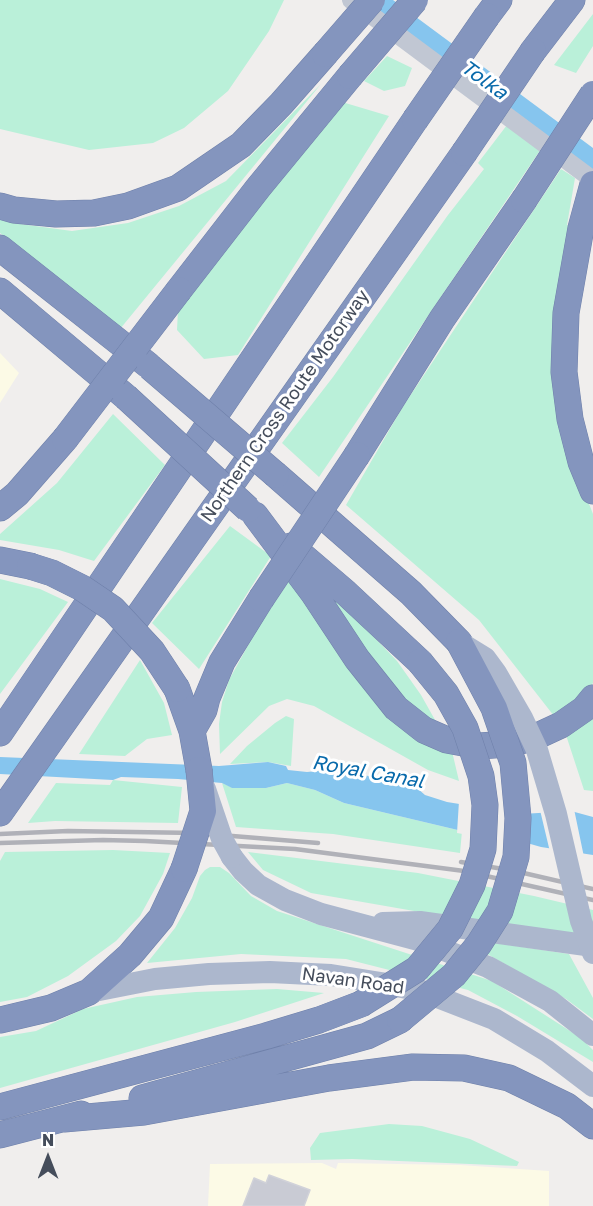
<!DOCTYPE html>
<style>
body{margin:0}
#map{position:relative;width:593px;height:1206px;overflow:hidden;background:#f0eeed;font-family:"Golos Text",sans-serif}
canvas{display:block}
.north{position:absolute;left:18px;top:1128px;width:60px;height:60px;-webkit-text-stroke:4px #fff;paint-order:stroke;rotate:0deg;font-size:16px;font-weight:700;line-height:24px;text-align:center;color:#454d5b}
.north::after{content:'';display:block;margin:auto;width:21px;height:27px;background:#454d5b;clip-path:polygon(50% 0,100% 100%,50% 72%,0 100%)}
</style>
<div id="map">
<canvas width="593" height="1206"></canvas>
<div class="north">N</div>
</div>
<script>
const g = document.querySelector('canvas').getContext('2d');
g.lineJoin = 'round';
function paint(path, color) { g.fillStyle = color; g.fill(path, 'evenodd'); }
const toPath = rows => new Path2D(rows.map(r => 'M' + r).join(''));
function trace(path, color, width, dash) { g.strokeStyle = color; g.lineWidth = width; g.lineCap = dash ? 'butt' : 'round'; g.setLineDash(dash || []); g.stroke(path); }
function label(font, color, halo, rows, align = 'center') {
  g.font = font + ' "Golos Text",sans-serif'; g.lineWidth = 6; g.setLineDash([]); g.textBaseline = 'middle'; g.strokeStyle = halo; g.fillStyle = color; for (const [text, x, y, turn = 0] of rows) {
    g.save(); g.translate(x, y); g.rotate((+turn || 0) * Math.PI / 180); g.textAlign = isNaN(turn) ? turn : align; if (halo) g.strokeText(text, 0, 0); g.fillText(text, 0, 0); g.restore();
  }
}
paint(toPath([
 [0,353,19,373,0,403],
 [322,1163,336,1169,338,1163,460,1165,549,1171,549,1206,208,1206,210,1164]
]), '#fcfae6');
paint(toPath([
 [0,0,284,0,269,31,228,91,184,128,153,143,89,150,0,129],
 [593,14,593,46,576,73,554,65],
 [387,56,412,68,405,86,384,91,364,81],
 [321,84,120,329,0,233,0,218,13,223,72,231,128,223,179,206,226,181],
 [342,102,389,116,238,355,204,359,177,330,178,310],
 [507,125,541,149,319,477,282,443,333,377,448,215,484,169,478,163],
 [561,169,575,178,567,225,575,228,572,460,593,514,593,683,581,700,554,716,479,620,346,505,402,408],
 [113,414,165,465,94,561,59,550,0,540,0,534,57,483],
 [230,526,271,556,199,669,152,623],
 [304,570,350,612,397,661,421,695,439,727,405,705],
 [0,579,40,589,68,602,0,694],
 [290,579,342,660,386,712,451,747,459,781,428,770,314,706,287,699,269,706,220,754,219,724,222,702,229,680,257,629],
 [140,660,164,703,172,735,147,739,125,756,79,754],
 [593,712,593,791,584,790,566,735],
 [286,716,294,719,291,766,268,762,230,764,247,746,275,723],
 [113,780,182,787,178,823,55,821,28,823,56,783,110,785],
 [222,783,233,788,266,788,287,783,315,790,344,803,462,831,460,853,333,834,236,827],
 [113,850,170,853,163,874,140,916,116,941,68,976,27,997,0,1002,0,861,5,852],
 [248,852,418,873,534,896,593,910,593,939,437,915,311,893,263,870],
 [210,867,220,867,229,873,251,896,277,911,492,981,581,1038,593,1050,593,1062,517,1016,468,990,346,959,241,954,147,963,175,928,192,898,200,876,205,870],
 [489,942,569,954,593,998,593,1019,566,999,482,951],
 [277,989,324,993,235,1022,0,1088,0,1037,36,1031,83,1009,137,997,196,992],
 [389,1124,422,1126,470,1139,519,1162,517,1166,352,1159,311,1160,310,1148,320,1133]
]), '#baf0d9');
paint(toPath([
 [362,0,393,0,593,148,593,171],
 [0,757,219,766,268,762,286,766,288,770,307,772,328,770,410,782,425,795,447,802,522,814,571,811,593,817,593,855,541,847,520,841,462,831,344,803,315,790,287,783,266,788,232,788,222,783,178,779,121,777,113,780,0,774]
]), '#86c5ee');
paint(toPath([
 [459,801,522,811,519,844,457,833],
 [571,808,574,809,584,857,550,852,540,810]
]), '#f0eeed');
const building = toPath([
 [269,1175,310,1190,304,1206,243,1206,254,1178,266,1183,269,1175]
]);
paint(building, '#c9cbd4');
trace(building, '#d1d2d9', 1.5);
const highway = toPath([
 [487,16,499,0],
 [533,51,572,0],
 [593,184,581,228,566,313,564,372,570,419,581,462,593,491],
 [0,206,14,210,56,214,94,213,128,206,178,188,241,145,281,104,325,54],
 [0,248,148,365],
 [179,290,258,188,350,76],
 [0,291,126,397],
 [357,455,442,319,524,200],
 [276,475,411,593,459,642],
 [0,508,17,494,65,439],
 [255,515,314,594,357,659,396,708,424,730,447,740,479,746,509,744,533,738,561,725,584,709,593,698],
 [291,546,346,593,420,662],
 [0,560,30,566],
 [177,689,192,731,199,770],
 [192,731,204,710,207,698,222,662,261,599],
 [0,733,415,120],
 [0,813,464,153],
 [0,1020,51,1008,89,992,130,955,161,918,184,869],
 [142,1098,367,1036,400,1020],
 [0,1107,266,1036,319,1020,361,1004],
 [64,1119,144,1112,329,1078,413,1067,464,1068,509,1078,567,1106,593,1126],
 [0,1135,81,1114]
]);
trace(highway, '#6f80aa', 27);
trace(toPath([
 [351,0,593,180]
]), '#c1c7d3', 18);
trace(toPath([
 [232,857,243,871,258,885,285,900,321,914,415,939,488,967,550,1001,593,1035],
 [383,923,420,922,593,946],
 [89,992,155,979,209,974,270,972,331,975,381,983,422,991,494,1019,547,1051,593,1086]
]), '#acb7cd', 22);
trace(highway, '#8495be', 26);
trace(toPath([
 [0,834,68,831,196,833,318,843],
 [0,843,103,840,145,841,295,849,464,871,593,900],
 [461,862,515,871,593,889]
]), '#b0b1b8', 4.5);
const highwayBridge = toPath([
 [325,54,372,0],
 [350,76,415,0],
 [415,120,487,16],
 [464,153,533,51],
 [524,200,593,94],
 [150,367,276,475],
 [126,397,248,509],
 [65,439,179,290],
 [30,566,52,573,82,588,113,609,152,651,177,689],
 [261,599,357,455],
 [184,869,203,811,199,770],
 [361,1004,417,969,450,929,472,885,483,849,485,805,481,776,465,728,446,694,420,662],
 [400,1020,454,975,479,944,500,911,516,857,518,818,513,763,494,708,459,642]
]);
trace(highwayBridge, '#6f80aa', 27, []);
trace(toPath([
 [459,642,485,658,496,673,522,718,537,750,556,814,581,921,593,953],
 [205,789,222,839,232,857]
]), '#acb7cd', 22);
trace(highwayBridge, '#8495be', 26);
label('18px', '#454d5b', '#fff', [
 ["Northern Cross Route Motorway",285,406,-55],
 ["Navan Road",353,981,8]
]);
label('italic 20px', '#096aab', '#fff', [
 ["Tolka",484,80,36],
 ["Royal Canal",368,772,10]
]);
</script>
